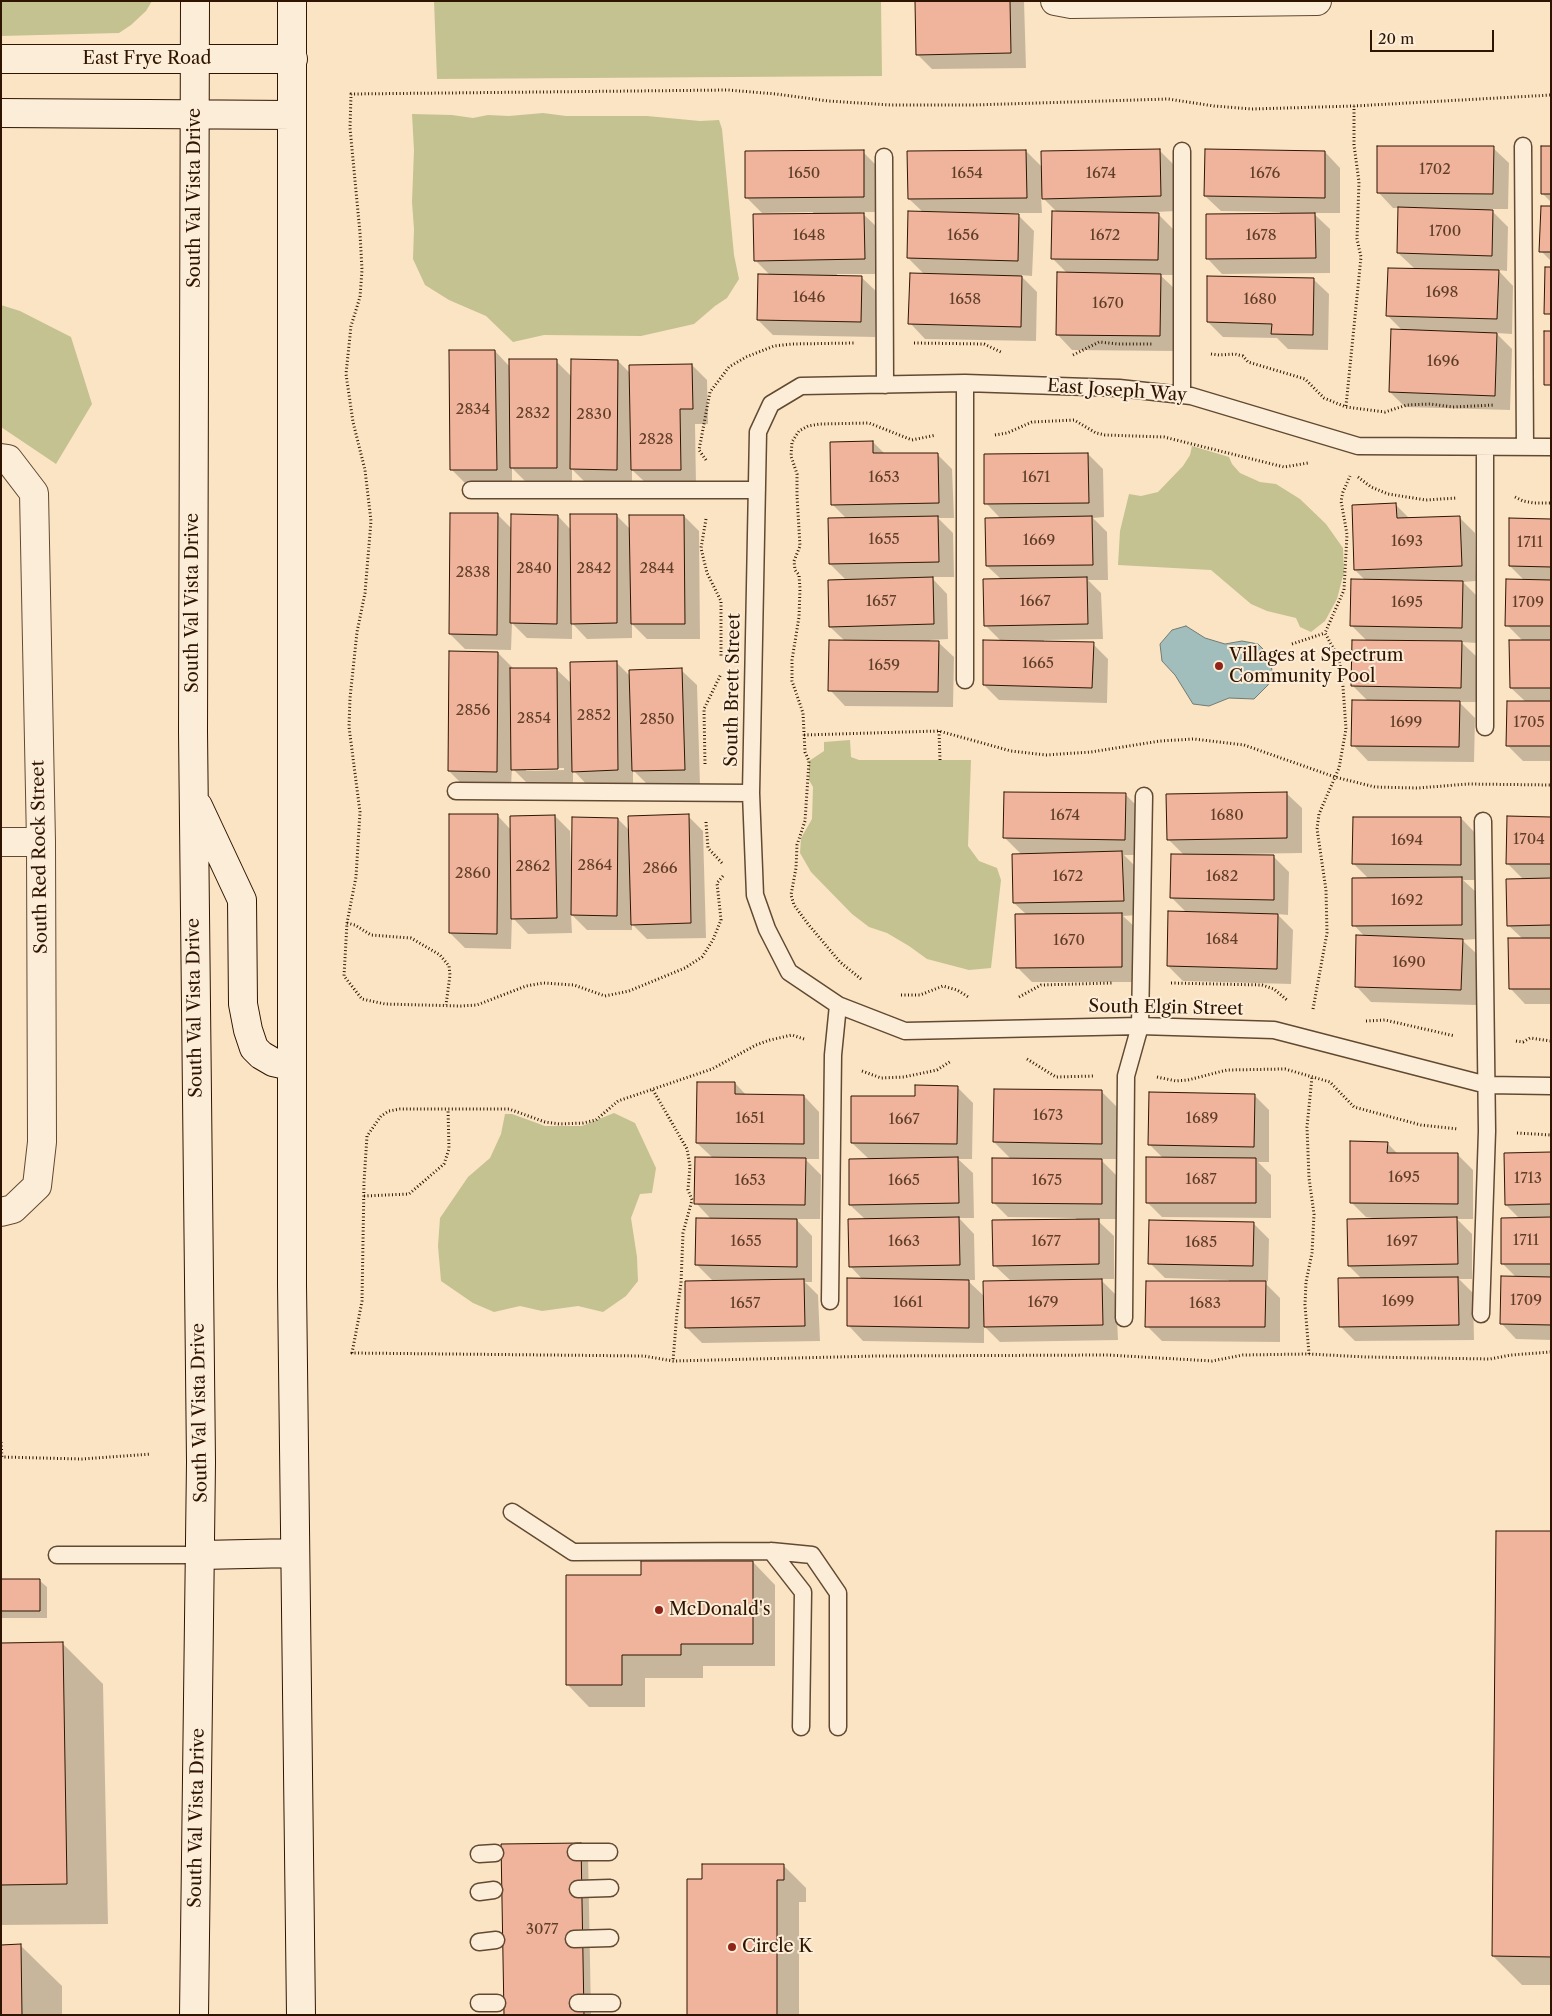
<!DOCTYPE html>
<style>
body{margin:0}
#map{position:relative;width:1552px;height:2016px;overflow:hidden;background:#fbe4c4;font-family:"Libre Caslon Text",serif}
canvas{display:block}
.frame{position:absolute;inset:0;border:2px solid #2f1500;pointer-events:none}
.scale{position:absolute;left:1370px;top:30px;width:124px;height:22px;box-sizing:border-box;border:2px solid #2f1500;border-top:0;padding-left:6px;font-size:15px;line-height:18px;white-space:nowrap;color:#2f1500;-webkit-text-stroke:4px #fcedd9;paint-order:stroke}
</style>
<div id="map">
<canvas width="1552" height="2016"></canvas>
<div class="frame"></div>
<div class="scale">20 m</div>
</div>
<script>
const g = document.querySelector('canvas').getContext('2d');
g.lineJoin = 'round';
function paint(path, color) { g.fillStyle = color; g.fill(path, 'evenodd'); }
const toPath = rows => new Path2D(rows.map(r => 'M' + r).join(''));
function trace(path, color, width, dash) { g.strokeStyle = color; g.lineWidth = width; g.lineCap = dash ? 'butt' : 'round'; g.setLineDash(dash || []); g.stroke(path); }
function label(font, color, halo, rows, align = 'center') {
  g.font = font + ' "Libre Caslon Text",serif'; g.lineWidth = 4; g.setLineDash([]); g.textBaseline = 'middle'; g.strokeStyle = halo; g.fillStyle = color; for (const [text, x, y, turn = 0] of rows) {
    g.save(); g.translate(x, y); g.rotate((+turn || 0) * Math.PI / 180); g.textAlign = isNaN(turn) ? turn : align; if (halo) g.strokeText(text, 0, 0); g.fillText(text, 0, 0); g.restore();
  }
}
paint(toPath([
 [1,1,152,1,146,11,131,25,119,33,1,36],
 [434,1,881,1,882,76,437,79],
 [543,113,566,116,647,116,700,121,719,120,722,129,734,255,739,279,727,298,715,306,694,324,641,336,544,335,513,342,486,316,449,300,425,285,413,259,414,229,412,202,414,150,412,114,452,115,473,118,488,115,509,116],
 [1,305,20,311,71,337,92,404,56,464,1,427],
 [1192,446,1229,457,1232,464,1240,473,1260,482,1276,484,1300,499,1326,524,1343,548,1344,572,1337,599,1325,621,1311,632,1300,627,1296,618,1267,611,1251,604,1211,570,1118,565,1120,531,1129,494,1141,496,1158,492,1183,466,1190,455],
 [850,740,851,757,859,760,971,760,968,846,979,861,997,868,1001,880,991,968,969,970,927,959,909,946,887,933,869,927,852,914,811,872,800,853,801,838,812,819,813,787,809,780,809,761,824,751,824,742],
 [614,1113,635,1123,656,1168,652,1193,640,1194,631,1218,637,1257,638,1281,626,1296,603,1312,578,1306,542,1311,520,1306,494,1312,473,1303,441,1281,438,1246,440,1218,468,1177,490,1158,501,1134,505,1114,512,1114,545,1126,582,1126]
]), '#c4c290');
const water = toPath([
 [1186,626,1205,638,1225,644,1242,641,1258,644,1270,656,1272,671,1268,685,1254,699,1229,698,1209,706,1193,704,1175,675,1162,661,1160,644,1172,630,1186,626]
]);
paint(water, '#a1bdbc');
trace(water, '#737a71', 1);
paint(toPath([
 [917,1,1024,1,1026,68,932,69,917,54],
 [1551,147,1551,202,1542,193],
 [1493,148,1509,163,1508,209,1490,209,1508,227,1507,271,1498,270,1513,286,1512,334,1496,333,1512,349,1510,410,1405,407,1390,392,1403,331,1388,316,1415,269,1398,253,1399,208,1393,208,1378,192],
 [1159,150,1175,166,1176,211,1156,212,1173,229,1173,275,1160,275,1176,290,1175,351,1072,350,1057,334,1068,274,1052,258,1057,212,1041,196,1042,213,1009,213,1009,215,1018,215,1034,231,1032,276,1020,275,1037,292,1036,341,925,339,910,323,925,275,908,258,924,213,909,199,1026,151,1043,168],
 [863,152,878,167,879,212,861,212,879,229,879,274,837,274,837,277,861,277,877,292,875,337,773,335,758,320,770,275,755,260,813,215,813,212,762,213,746,197],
 [1325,152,1340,168,1340,213,1313,213,1330,229,1330,273,1222,274,1207,258,1280,214,1280,212,1221,211,1205,196],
 [1551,207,1551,261,1541,251],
 [1313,279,1329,294,1328,350,1288,349,1277,338,1223,337,1208,322],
 [495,351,510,367,556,361,572,377,618,361,631,374,692,365,707,380,708,424,695,424,696,484,648,485,632,470,632,484,587,484,572,469,572,482,526,482,512,468,512,484,467,485,452,470],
 [873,442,885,454,937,454,952,469,954,518,938,518,953,533,954,577,931,577,947,594,948,639,930,640,930,642,938,642,954,657,953,707,845,706,830,690,845,641,830,627,847,581,830,564,847,519,832,504],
 [1088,454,1103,469,1104,517,1093,518,1107,532,1108,580,1088,580,1101,593,1103,639,1044,640,1044,642,1093,644,1108,659,1107,703,999,700,984,685,1001,641,985,625,1001,579,987,566,1001,519,986,503],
 [1396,505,1410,519,1460,518,1475,533,1476,581,1463,582,1478,597,1477,643,1461,642,1477,657,1476,702,1459,702,1475,718,1474,762,1368,761,1353,745,1368,701,1353,686,1367,641,1351,625,1366,581,1355,570],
 [497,514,513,530,558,516,571,530,616,515,631,530,684,516,699,531,700,639,647,639,632,624,632,638,587,639,572,623,572,639,527,638,512,623,511,650,465,649,450,634],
 [1551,520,1551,761,1523,761,1507,745,1526,702,1511,688,1523,641,1507,625,1525,581,1510,566],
 [498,653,513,668,556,669,572,684,616,662,631,677,681,670,697,685,700,785,649,786,633,770,633,785,589,787,573,770,573,784,528,784,512,768,511,787,464,786,449,771],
 [526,768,564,768,564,770,526,771],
 [1286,793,1302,808,1302,853,1237,854,1237,856,1274,857,1289,872,1288,915,1277,914,1293,930,1291,984,1183,981,1168,966,1187,913,1171,897,1184,855,1168,839],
 [1125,794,1141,810,1140,855,1124,855,1137,868,1138,915,1123,916,1137,929,1137,982,1032,982,1017,967,1027,915,1014,903,1022,855,1005,838],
 [497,815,511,830,555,816,570,831,571,865,573,865,618,819,630,831,688,816,703,831,706,938,647,939,632,924,632,930,587,930,571,914,572,933,528,934,512,917,511,949,465,948,450,933],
 [1461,818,1476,834,1475,880,1463,880,1477,893,1477,939,1462,940,1478,955,1476,1005,1371,1002,1356,986,1365,937,1354,925,1369,879,1354,864],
 [1551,818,1551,1004,1525,1004,1510,988,1523,939,1508,925,1524,880,1507,863],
 [735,1083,747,1096,804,1096,819,1112,819,1159,805,1159,821,1175,820,1219,796,1219,812,1236,812,1282,805,1282,818,1295,820,1341,702,1343,686,1327,714,1282,696,1264,711,1219,696,1203,714,1159,697,1143],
 [957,1087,973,1103,972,1159,958,1159,973,1173,974,1218,959,1218,974,1234,975,1280,967,1280,985,1297,1011,1281,994,1265,1076,1221,1076,1218,1008,1217,993,1202,1012,1160,994,1142,1102,1092,1117,1107,1116,1159,1100,1159,1117,1176,1117,1219,1096,1219,1114,1236,1114,1279,1100,1279,1116,1295,1118,1340,1000,1342,984,1326,984,1343,863,1341,848,1325,863,1280,850,1266,866,1220,850,1205,870,1160,852,1143,916,1098],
 [1254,1095,1269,1110,1269,1162,1258,1162,1271,1175,1271,1218,1162,1217,1147,1202,1164,1159,1150,1145],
 [1387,1143,1398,1154,1458,1155,1473,1170,1473,1219,1457,1219,1472,1234,1472,1279,1459,1279,1473,1293,1474,1340,1355,1341,1340,1326,1362,1279,1349,1266,1373,1220,1373,1218,1366,1217,1351,1202],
 [1551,1154,1551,1340,1516,1339,1501,1323,1517,1278,1503,1264,1520,1219,1506,1205],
 [1254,1224,1269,1239,1268,1281,1263,1281,1280,1298,1280,1342,1162,1341,1147,1326,1229,1282,1229,1280,1165,1278,1150,1263],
 [1551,1532,1551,1985,1522,1985,1493,1956],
 [753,1562,775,1585,775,1666,703,1666,703,1678,645,1678,645,1707,589,1707,567,1684],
 [1,1580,39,1580,47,1587,47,1618,1,1618],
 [62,1643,103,1684,108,1924,1,1925,1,1644],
 [502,1846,588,1852,591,2015,505,2015],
 [784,1866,806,1888,806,1902,799,1902,799,2015,689,2015,704,1881],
 [21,1946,62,1986,62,2015,1,2015]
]), '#0003');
const building = toPath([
 [915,1,1010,1,1011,53,916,55,915,1],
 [1377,146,1494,146,1493,194,1377,193,1377,146],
 [1541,146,1551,146,1551,194,1541,194,1541,146],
 [1160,149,1161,196,1042,199,1041,151,1160,149],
 [1205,149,1325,151,1325,198,1204,196,1205,149],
 [864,150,864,197,745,198,745,151,864,150],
 [1026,150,1027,198,908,199,907,151,1026,150],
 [1541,206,1551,206,1551,252,1539,252,1541,206],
 [1398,207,1493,210,1492,256,1397,253,1398,207],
 [908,211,1019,214,1018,261,907,258,908,211],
 [1052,211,1159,213,1158,260,1051,259,1052,211],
 [864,213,865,259,754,261,753,214,864,213],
 [1315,213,1316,258,1206,259,1206,214,1315,213],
 [1545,267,1551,267,1551,314,1544,314,1545,267],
 [1388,268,1499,270,1497,319,1386,316,1388,268],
 [1057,272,1161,274,1160,336,1056,335,1057,272],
 [910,273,1022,276,1021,327,908,324,910,273],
 [758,274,862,276,861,322,757,320,758,274],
 [1207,276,1314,278,1313,335,1271,334,1272,324,1207,322,1207,276],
 [1391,329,1497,333,1495,396,1389,392,1391,329],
 [1544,331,1551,331,1551,385,1544,385,1544,331],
 [449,350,495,350,497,470,450,470,449,350],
 [509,359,557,359,557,468,510,468,509,359],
 [571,359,618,360,617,470,570,469,571,359],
 [692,364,693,409,680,409,681,470,631,470,629,365,692,364],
 [873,441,873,453,938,453,939,503,831,505,830,442,873,441],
 [1088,453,1089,503,984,504,984,454,1088,453],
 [1396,503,1397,518,1460,516,1462,566,1354,570,1352,505,1396,503],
 [450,513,498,513,497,635,449,634,450,513],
 [511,514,558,515,557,624,510,623,511,514],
 [570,514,617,514,617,623,571,624,570,514],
 [629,515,684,515,685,624,631,624,629,515],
 [938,516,939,562,829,564,828,518,938,516],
 [1092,516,1093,565,986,566,985,518,1092,516],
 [1509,518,1551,519,1551,567,1509,566,1509,518],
 [933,577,934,624,829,627,828,580,933,577],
 [1087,577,1088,624,984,626,983,579,1087,577],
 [1351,579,1463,581,1462,628,1350,626,1351,579],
 [1506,579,1551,580,1551,626,1505,626,1506,579],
 [829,640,939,641,938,692,828,691,829,640],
 [983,640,1094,642,1092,688,983,685,983,640],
 [1352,640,1462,641,1461,688,1351,686,1352,640],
 [1509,640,1551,640,1551,688,1510,688,1509,640],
 [449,651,498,652,497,772,448,771,449,651],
 [617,661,618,770,572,772,570,662,617,661],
 [510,668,557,668,558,769,511,770,510,668],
 [682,668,685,770,632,771,629,670,682,668],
 [1352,700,1460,701,1459,747,1351,746,1352,700],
 [1507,701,1551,701,1551,746,1506,746,1507,701],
 [1004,792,1126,793,1125,840,1003,838,1004,792],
 [1287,792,1287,838,1167,840,1166,794,1287,792],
 [449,814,498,814,497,934,449,933,449,814],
 [689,814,691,923,631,925,628,816,689,814],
 [555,815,557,918,511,919,510,816,555,815],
 [1507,816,1551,817,1551,864,1506,864,1507,816],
 [572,817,618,818,617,916,571,915,572,817],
 [1353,817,1461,817,1461,865,1352,864,1353,817],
 [1122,851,1124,901,1013,903,1012,854,1122,851],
 [1171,854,1274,855,1274,900,1170,898,1171,854],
 [1462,877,1462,925,1352,926,1352,878,1462,877],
 [1551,878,1551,925,1507,926,1506,879,1551,878],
 [1168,911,1278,914,1277,969,1167,966,1168,911],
 [1122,913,1122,967,1016,968,1015,914,1122,913],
 [1356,935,1463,939,1461,990,1355,987,1356,935],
 [1508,938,1551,938,1551,989,1509,989,1508,938],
 [697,1082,735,1082,735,1094,804,1095,804,1144,696,1143,697,1082],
 [915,1085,958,1086,957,1144,851,1143,851,1096,915,1096,915,1085],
 [994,1089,1102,1090,1102,1144,993,1142,994,1089],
 [1149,1092,1255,1094,1254,1147,1148,1145,1149,1092],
 [1350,1141,1388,1142,1387,1153,1458,1153,1458,1204,1350,1203,1350,1141],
 [1551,1152,1551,1204,1505,1205,1504,1153,1551,1152],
 [695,1157,806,1158,805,1205,694,1204,695,1157],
 [958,1157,959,1203,849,1205,849,1159,958,1157],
 [1146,1157,1256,1158,1256,1203,1146,1203,1146,1157],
 [992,1158,1102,1159,1102,1204,992,1203,992,1158],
 [959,1217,960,1265,849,1267,848,1219,959,1217],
 [1457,1217,1458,1264,1348,1266,1347,1219,1457,1217],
 [1551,1217,1551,1264,1501,1264,1501,1218,1551,1217],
 [696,1218,797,1219,797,1267,695,1265,696,1218],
 [1099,1219,1099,1264,993,1266,992,1220,1099,1219],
 [1149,1220,1254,1222,1253,1266,1148,1264,1149,1220],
 [1501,1276,1551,1277,1551,1325,1500,1324,1501,1276],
 [1458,1277,1459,1325,1339,1327,1338,1278,1458,1277],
 [847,1278,969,1280,969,1328,847,1326,847,1278],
 [804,1279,805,1326,685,1328,685,1281,804,1279],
 [1102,1279,1103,1325,984,1327,983,1281,1102,1279],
 [1146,1281,1266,1281,1265,1327,1145,1327,1146,1281],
 [1496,1531,1551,1531,1551,1957,1492,1956,1496,1531],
 [641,1561,753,1561,753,1644,681,1644,681,1655,622,1655,622,1685,566,1685,566,1575,641,1575,641,1561],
 [1,1579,40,1579,40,1611,1,1611,1,1579],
 [63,1642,67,1884,1,1885,1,1643,63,1642],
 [581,1843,584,2015,504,2015,501,1844,581,1843],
 [702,1864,784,1864,784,1880,777,1880,777,2015,687,2015,687,1879,702,1879,702,1864],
 [21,1944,22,2015,1,2015,1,1945,21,1944]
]);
paint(building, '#efb49b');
trace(building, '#2f1500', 1);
const lane = toPath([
 [1523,146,1525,447],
 [1182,151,1182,394],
 [884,157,885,385],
 [965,383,965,680],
 [1485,447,1485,727],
 [1551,447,1358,446,1191,396,1119,388,965,383,801,386,771,404,758,432,751,793,755,895,767,929,789,972,838,1005,905,1031,1140,1026,1274,1030,1487,1085,1551,1086],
 [471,490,757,490],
 [456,791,751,793],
 [830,1301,833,1055,838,1005],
 [1481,1314,1487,1131,1483,821],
 [1124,1318,1126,1076,1140,1026,1144,796],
 [512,1512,573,1552,771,1551,812,1555,838,1593,838,1727],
 [771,1551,803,1592,801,1727],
 [57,1555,200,1555],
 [576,1852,609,1852],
 [479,1854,495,1853],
 [578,1889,610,1888],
 [479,1892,494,1890],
 [574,1939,610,1938],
 [479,1942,496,1940],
 [479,2003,497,2003],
 [578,2003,612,2003]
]);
const street = toPath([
 [1055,1,1071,4,1317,1],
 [1,458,8,459,34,493,41,842,42,1142,37,1186,13,1209,1,1212],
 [1,842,41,842]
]);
const secondary = toPath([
 [292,1,292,1285,301,2015],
 [1,59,293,59],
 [1,113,292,115],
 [198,806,242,900,243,1004,248,1030,254,1048,261,1055,273,1062,291,1066],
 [200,1555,295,1553],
 [194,2015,201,1462,193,731,195,1]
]);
trace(lane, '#624931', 19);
trace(street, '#624931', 30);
trace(secondary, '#2f1500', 30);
trace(toPath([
 [914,343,984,344,1003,353],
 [1211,354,1219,355,1235,354,1243,356,1248,362,1305,379,1324,398,1346,407,1385,412,1407,405,1430,404,1453,407,1495,405],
 [1073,355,1099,342,1118,344,1153,344],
 [1346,406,1361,257,1357,239,1359,182,1354,145,1354,106],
 [995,435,1007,433,1032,422,1074,420,1096,433,1105,435,1164,437,1284,467,1308,463],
 [706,460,699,450,710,392,729,367,746,357,774,346,792,344,855,343],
 [1358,477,1371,487,1388,494,1426,500,1457,498],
 [1515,497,1523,501,1534,503,1551,503],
 [706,519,701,548,707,573,721,601,721,658],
 [1292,644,1325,633],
 [939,731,940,760],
 [804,735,939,731,1011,751,1046,755,1091,752,1160,741,1194,739,1244,745,1335,777,1375,787,1418,788,1468,784,1551,785],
 [705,764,704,709,721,674],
 [706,822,708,848,722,863],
 [723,876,717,883,721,920,713,940,702,957,685,968,629,991,605,996,574,985,543,983,526,986,477,1005,461,1006,385,1004,362,999,344,976,347,923,356,877,360,812,349,727,350,698,357,632,365,593,371,521,365,470,353,422,346,374,351,326,360,297,362,270,360,233,350,128,351,94,728,90,776,94,828,101,891,105,973,105,1168,99,1214,106,1252,109,1354,106,1551,95],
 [347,923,355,925,371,935,411,938,440,955,449,966,450,975,446,1005],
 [861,979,840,962,808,924,794,905,791,895,796,868,797,845,805,821,809,761,805,752,803,713,792,681,792,660,799,617,800,589,799,575,795,570,794,561,800,546,797,496,797,474,791,456,792,442,799,431,808,426,820,424,869,423,912,440,936,435],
 [1171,983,1262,985,1274,989,1287,1000],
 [901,995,920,995,943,986,957,990,970,998],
 [1019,997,1041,985,1112,983],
 [1313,1009,1327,933,1326,890,1317,829,1319,814,1339,768,1346,729,1342,673,1338,657,1325,633,1344,590,1347,534,1341,501,1343,492,1350,476],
 [1366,1021,1385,1020,1455,1036],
 [804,1039,792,1035,770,1040,756,1045,712,1069,618,1101,596,1120,583,1123,559,1124,545,1122,509,1109,400,1109,389,1111,381,1116,367,1136,364,1182,362,1301,352,1353,644,1356,673,1361,877,1356,1108,1355,1212,1361,1243,1355,1309,1354,1366,1357,1490,1359,1511,1355,1551,1352],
 [1516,1041,1523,1042,1530,1038,1551,1041],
 [1027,1059,1056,1077,1095,1076],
 [862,1071,881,1078,904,1077,937,1070,951,1061],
 [1157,1077,1176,1081,1188,1080,1227,1070,1285,1069,1330,1082,1354,1107,1421,1125,1458,1129],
 [653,1090,687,1149,690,1166,688,1190,692,1200,683,1233,681,1283,677,1312,673,1361],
 [1517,1133,1551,1135],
 [364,1196,409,1194,444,1164,449,1149,448,1109],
 [1309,1354,1305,1305,1306,1282,1312,1253,1314,1214,1309,1178,1307,1127,1312,1077],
 [1,1442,2,1457],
 [1,1457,82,1459,151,1454]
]), '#2f1500', 3, [1, 2.5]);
trace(lane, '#fcedd9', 16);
trace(street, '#fcedd9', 28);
trace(secondary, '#fcedd9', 28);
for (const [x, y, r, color] of [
 [1219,666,5,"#8f2418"],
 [659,1610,5,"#8f2418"],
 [732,1947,5,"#8f2418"]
]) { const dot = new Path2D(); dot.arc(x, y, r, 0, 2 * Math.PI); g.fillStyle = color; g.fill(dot); trace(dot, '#fcedd9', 2); }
label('15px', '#5f3d27', null, [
 ["1702",1435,170],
 ["1650",804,174],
 ["1654",967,174],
 ["1674",1101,174],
 ["1676",1265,174],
 ["1700",1445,232],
 ["1648",809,236],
 ["1656",963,236],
 ["1672",1105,236],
 ["1678",1261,236],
 ["1698",1442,293],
 ["1646",809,298],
 ["1658",965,300],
 ["1680",1260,300],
 ["1670",1108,304],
 ["1696",1443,362],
 ["2834",473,410],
 ["2832",533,414],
 ["2830",594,415],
 ["2828",656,440],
 ["1653",884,478],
 ["1671",1036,478],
 ["1655",884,540],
 ["1669",1039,541],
 ["1693",1407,542],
 ["1711",1530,543],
 ["2840",534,569],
 ["2842",594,569],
 ["2844",657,569],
 ["2838",473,573],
 ["1657",881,602],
 ["1667",1035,602],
 ["1695",1407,603],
 ["1709",1528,603],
 ["1665",1038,664],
 ["1659",884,666],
 ["2856",473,711],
 ["2852",594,716],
 ["2854",534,719],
 ["2850",657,720],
 ["1699",1406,723],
 ["1705",1529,723],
 ["1674",1065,816],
 ["1680",1227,816],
 ["1704",1529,840],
 ["1694",1407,841],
 ["2864",595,866],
 ["2862",533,867],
 ["2866",660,869],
 ["2860",473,874],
 ["1672",1068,877],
 ["1682",1222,877],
 ["1692",1407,901],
 ["1684",1222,940],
 ["1670",1069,941],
 ["1690",1409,963],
 ["1673",1048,1116],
 ["1651",750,1119],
 ["1689",1202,1119],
 ["1667",904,1120],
 ["1695",1404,1178],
 ["1713",1528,1179],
 ["1687",1201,1180],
 ["1653",750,1181],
 ["1665",904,1181],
 ["1675",1047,1181],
 ["1711",1526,1241],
 ["1655",746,1242],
 ["1663",904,1242],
 ["1677",1046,1242],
 ["1697",1402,1242],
 ["1685",1201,1243],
 ["1709",1526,1301],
 ["1699",1398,1302],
 ["1661",908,1303],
 ["1679",1043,1303],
 ["1657",745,1304],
 ["1683",1205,1304],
 ["3077",542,1930]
]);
label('18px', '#2f1500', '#fcedd9', [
 ["East Frye Road",147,59],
 ["South Val Vista Drive",195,198,-90],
 ["East Joseph Way",1117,391,4],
 ["South Val Vista Drive",193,603,-90],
 ["South Brett Street",733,690,-89],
 ["South Red Rock Street",40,857,-91],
 ["South Val Vista Drive",195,1008,-91],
 ["South Elgin Street",1166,1008,1],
 ["South Val Vista Drive",200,1413,-91],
 ["South Val Vista Drive",197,1818,-89]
]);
label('18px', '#2f1500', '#fcedd9', [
 ["Villages at Spectrum",1229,656],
 ["Community Pool",1229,677],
 ["McDonald's",669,1610],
 ["Circle K",742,1947]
], 'left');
</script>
